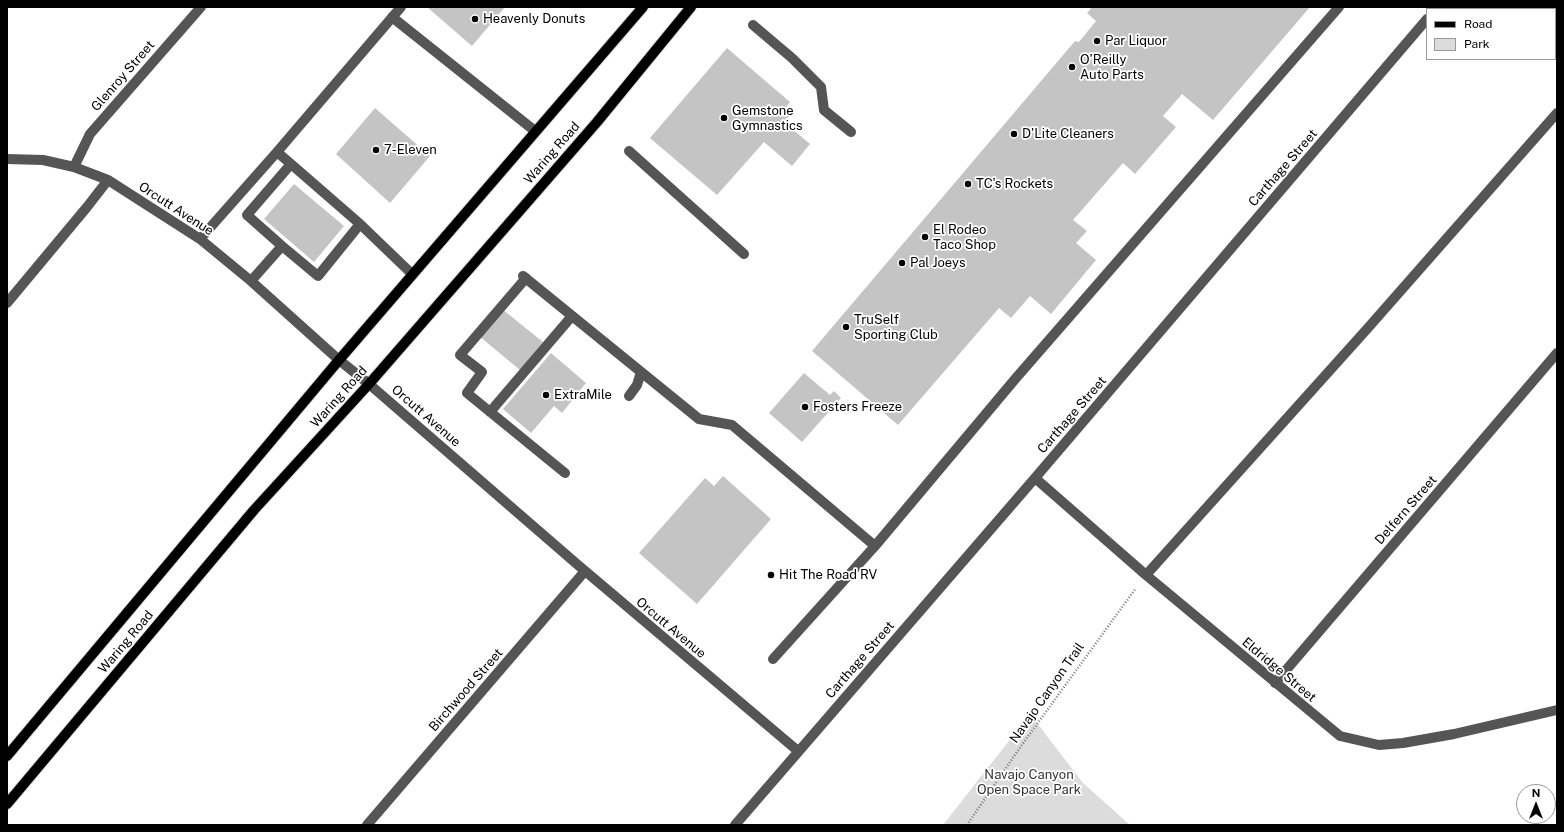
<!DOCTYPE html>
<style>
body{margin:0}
#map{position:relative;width:1564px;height:832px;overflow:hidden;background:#fff;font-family:"Public Sans",sans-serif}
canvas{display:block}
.frame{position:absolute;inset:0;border:8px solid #000;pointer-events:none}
.legend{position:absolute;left:1426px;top:8px;width:130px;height:52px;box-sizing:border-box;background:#fff;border:1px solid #999;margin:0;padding:5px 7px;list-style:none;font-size:12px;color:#000}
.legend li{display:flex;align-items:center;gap:8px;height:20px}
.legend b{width:20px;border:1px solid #999}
.north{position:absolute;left:1516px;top:784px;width:40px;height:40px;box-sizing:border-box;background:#fff;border:1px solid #999;border-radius:50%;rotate:0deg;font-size:11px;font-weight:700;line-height:16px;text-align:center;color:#000}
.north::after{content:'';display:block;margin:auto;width:14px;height:18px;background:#000;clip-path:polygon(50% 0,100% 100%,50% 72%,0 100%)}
</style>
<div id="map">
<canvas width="1564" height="832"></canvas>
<div class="frame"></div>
<ul class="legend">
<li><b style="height:5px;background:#000"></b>Road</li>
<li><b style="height:11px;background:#dcdcdc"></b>Park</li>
</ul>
<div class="north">N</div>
</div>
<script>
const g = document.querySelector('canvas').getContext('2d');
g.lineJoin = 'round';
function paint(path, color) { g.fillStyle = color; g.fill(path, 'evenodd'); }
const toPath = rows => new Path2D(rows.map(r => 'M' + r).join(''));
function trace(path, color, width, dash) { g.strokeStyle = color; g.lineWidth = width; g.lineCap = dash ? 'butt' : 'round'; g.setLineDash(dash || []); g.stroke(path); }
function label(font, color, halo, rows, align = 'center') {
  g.font = font + ' "Public Sans",sans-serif'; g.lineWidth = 3.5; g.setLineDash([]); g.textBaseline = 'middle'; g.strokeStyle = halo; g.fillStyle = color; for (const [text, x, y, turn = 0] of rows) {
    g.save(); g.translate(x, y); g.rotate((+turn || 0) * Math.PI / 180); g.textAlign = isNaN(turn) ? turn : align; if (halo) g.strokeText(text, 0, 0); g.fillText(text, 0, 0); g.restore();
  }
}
paint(toPath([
 [1030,714,1083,783,1130,825,943,825]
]), '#dcdcdc');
paint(toPath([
 [427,7,505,7,472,46],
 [1092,7,1310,7,1213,120,1182,94,1163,116,1176,127,1135,174,1123,163,1073,220,1087,231,1076,243,1096,260,1051,314,1030,296,1011,318,999,308,898,425,812,351,1075,41,1079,42,1096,21,1087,13],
 [727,48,790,102,784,110,790,115,784,122,810,144,792,166,764,142,717,195,650,138],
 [375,108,430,156,390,203,336,154],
 [294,184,344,226,314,262,264,219],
 [502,309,543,342,520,370,479,336],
 [551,353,586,383,562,413,554,406,531,433,503,409],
 [804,373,830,395,834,391,841,398,802,442,769,413],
 [723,476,771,519,697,604,639,553,705,478,714,486]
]), '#c4c4c4');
const major = toPath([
 [7,756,339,360,643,7],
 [7,804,254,510,369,384,597,122,691,7]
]);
trace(major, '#dbdbdb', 12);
trace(toPath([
 [967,825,1019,749,1136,588]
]), '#777', 2.5, [1, 2]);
trace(toPath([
 [1555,7,1557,9],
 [1436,9,1438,7],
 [392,17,535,131],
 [753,25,792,58,821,87,824,110,851,132],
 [629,151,744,254],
 [277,152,291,164,247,215,282,246,318,276,360,224],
 [7,159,43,160,74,167,108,180,200,239,251,281,339,360,369,384,578,565,798,751],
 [291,164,360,224,412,274],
 [74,167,90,134,201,7],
 [200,239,277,152,401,7],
 [523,276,699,419,732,425,875,546],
 [526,278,460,355,482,372,467,393,565,473],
 [251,281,282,246],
 [7,303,87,207,108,180],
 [629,396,637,385,641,372],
 [490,412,572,316],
 [1035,478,1146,575,1340,736,1379,745,1403,743,1454,734,1557,710],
 [1146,575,1367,329,1557,113],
 [773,659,875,546,1016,378,1339,7],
 [1275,683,1557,353],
 [367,825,585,571],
 [735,825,1035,478,1427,19]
]), '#555', 10);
trace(major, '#000', 10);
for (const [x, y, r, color] of [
 [475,19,4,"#000"],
 [1097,41,4,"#000"],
 [1072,67,4,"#000"],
 [724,118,4,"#000"],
 [1014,134,4,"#000"],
 [376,150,4,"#000"],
 [968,184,4,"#000"],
 [925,237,4,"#000"],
 [902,263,4,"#000"],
 [846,327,4,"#000"],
 [546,395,4,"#000"],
 [805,407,4,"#000"],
 [771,575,4,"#000"]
]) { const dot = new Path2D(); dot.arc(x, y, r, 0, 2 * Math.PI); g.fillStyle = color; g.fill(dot); trace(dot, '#fff', 1.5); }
label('13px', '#000', '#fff', [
 ["Heavenly Donuts",483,19],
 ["Par Liquor",1105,41],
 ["O'Reilly",1080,60],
 ["Auto Parts",1080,75],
 ["Gemstone",732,111],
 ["Gymnastics",732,126],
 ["D'Lite Cleaners",1022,134],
 ["7-Eleven",384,150],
 ["TC's Rockets",976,184],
 ["El Rodeo",933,230],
 ["Taco Shop",933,245],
 ["Pal Joeys",910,263],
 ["TruSelf",854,320],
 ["Sporting Club",854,335],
 ["ExtraMile",554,395],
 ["Fosters Freeze",813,407],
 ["Hit The Road RV",779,575]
], 'left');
label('13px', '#000', '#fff', [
 ["Glenroy Street",123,76,-49],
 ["Waring Road",552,153,-49],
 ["Carthage Street",1283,168,-49],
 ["Orcutt Avenue",176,209,33],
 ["Waring Road",339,397,-48],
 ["Carthage Street",1072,415,-49],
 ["Orcutt Avenue",426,416,41],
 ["Delfern Street",1406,510,-49],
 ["Orcutt Avenue",671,628,40],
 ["Waring Road",126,642,-50],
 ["Carthage Street",860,660,-49],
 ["Eldridge Street",1279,670,40],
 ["Birchwood Street",466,690,-49],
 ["Navajo Canyon Trail",1047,693,-55]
]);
label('13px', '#333', '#fff', [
 ["Navajo Canyon",1029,775],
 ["Open Space Park",1029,790]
]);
</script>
